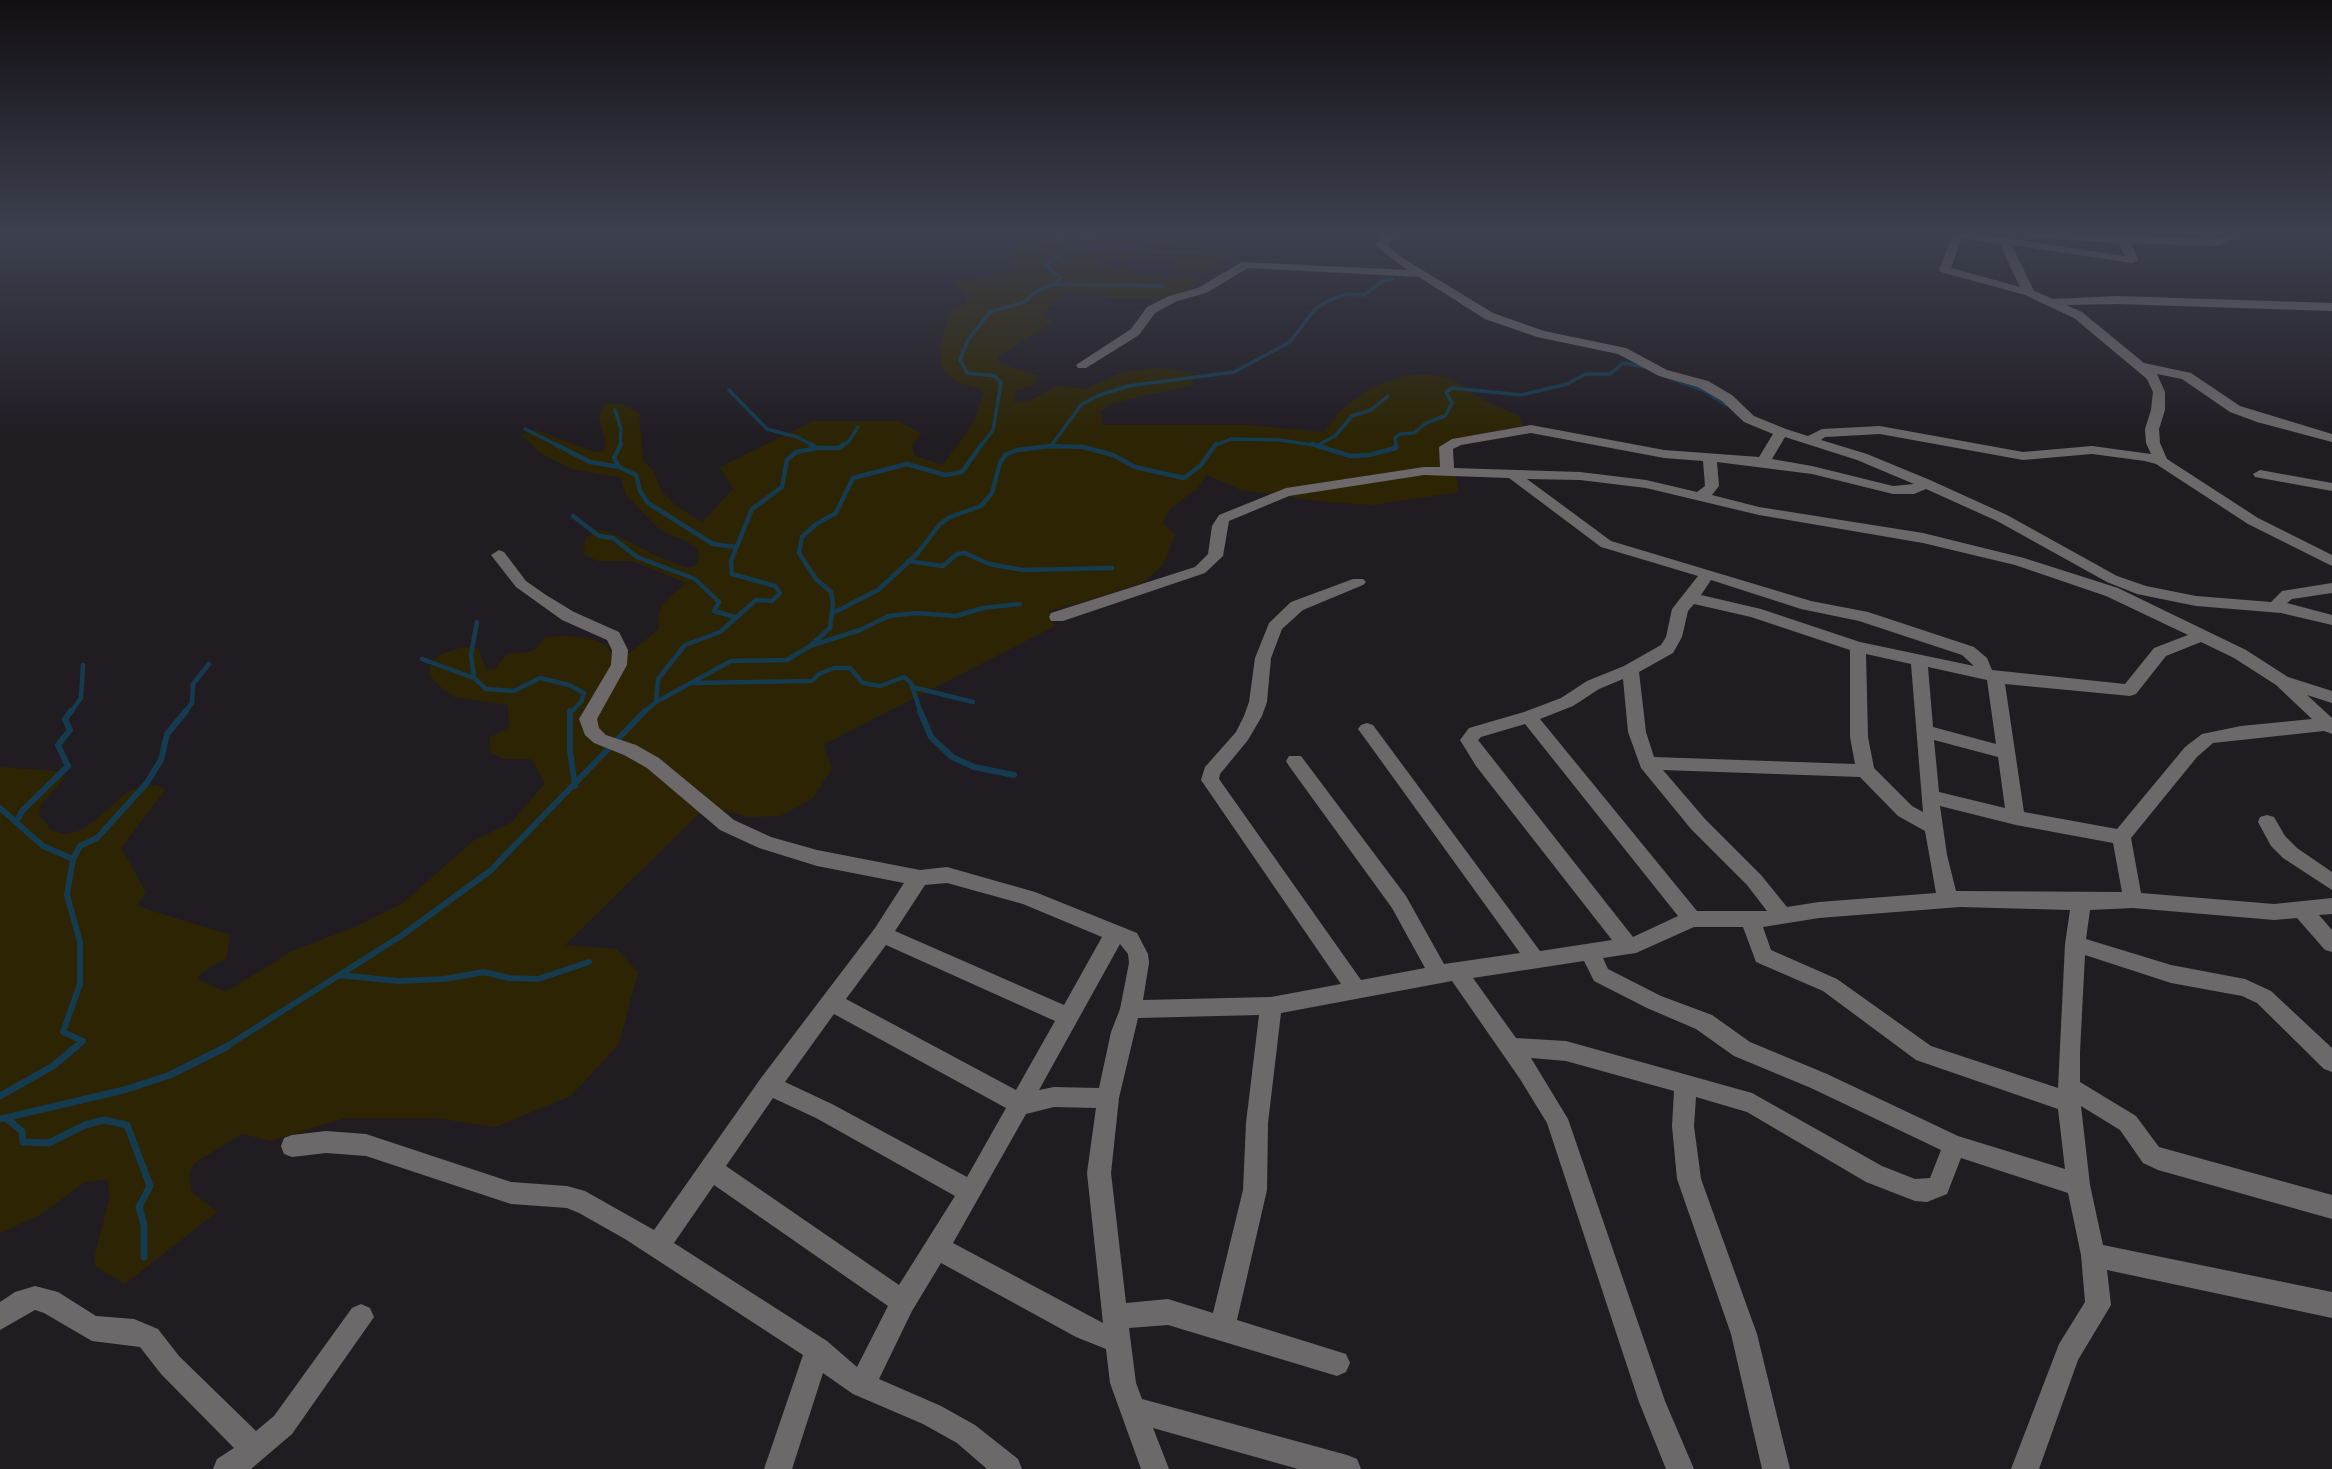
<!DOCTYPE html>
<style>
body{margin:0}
canvas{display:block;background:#211c22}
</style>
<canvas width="2332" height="1469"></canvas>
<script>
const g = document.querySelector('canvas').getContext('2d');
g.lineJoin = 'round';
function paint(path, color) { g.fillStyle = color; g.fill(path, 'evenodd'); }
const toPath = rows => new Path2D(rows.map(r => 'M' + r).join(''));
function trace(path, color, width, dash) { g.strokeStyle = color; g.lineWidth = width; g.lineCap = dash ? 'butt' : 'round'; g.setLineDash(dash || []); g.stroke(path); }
paint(toPath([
 [1039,234,1174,234,1178,241,1225,255,1217,264,1204,273,1196,273,1186,272,1175,262,1164,259,1096,258,1097,261,1141,275,1188,276,1200,280,1189,290,1157,299,1118,299,1090,293,1062,294,1044,312,1043,316,1053,322,998,357,998,362,1036,375,1038,379,1034,385,1016,390,1014,402,1029,401,1057,386,1085,389,1120,373,1153,368,1176,369,1193,374,1193,385,1113,403,1100,411,1103,425,1248,425,1324,432,1340,411,1370,388,1401,377,1423,374,1445,377,1458,383,1483,400,1519,416,1523,426,1453,439,1451,449,1459,492,1373,505,1326,502,1241,490,1207,475,1198,488,1171,508,1163,523,1175,535,1163,565,1145,581,1106,595,1049,611,1055,626,823,745,832,769,812,799,781,816,748,817,707,806,565,945,617,949,638,972,619,1044,571,1096,495,1127,435,1118,345,1118,271,1141,242,1134,196,1162,189,1173,191,1191,217,1212,125,1284,95,1266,95,1254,110,1197,107,1179,85,1182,42,1214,0,1233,0,767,57,771,65,778,39,807,40,816,51,830,64,834,79,831,96,820,128,791,157,785,165,790,121,848,146,892,137,906,230,935,226,959,204,971,197,979,226,992,292,951,357,926,403,903,473,841,512,822,545,783,531,759,504,759,491,753,489,738,509,727,508,705,454,697,442,688,429,675,430,666,439,655,463,647,478,648,486,669,494,670,507,654,529,652,537,648,545,637,566,636,589,638,608,646,613,662,628,654,659,629,658,617,663,603,686,583,632,561,598,561,584,555,585,538,600,529,618,536,659,557,688,568,697,565,699,550,685,540,667,534,657,527,626,495,621,478,572,469,542,454,521,435,536,430,595,452,602,452,606,445,599,417,605,404,620,404,639,413,643,461,654,471,661,490,676,506,702,522,733,489,720,467,813,421,899,421,921,434,912,446,915,456,943,465,972,426,984,394,981,389,957,382,947,374,941,365,940,346,950,310,965,305,968,295,956,288,957,284,998,273,1019,273,1020,269,1013,265,1012,259,1016,248,1020,244,1044,240,1044,237]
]), '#2c2403');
trace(toPath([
 [1071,247,1091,234],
 [1068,249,1122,245,1162,252,1202,253],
 [1053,284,1162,286],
 [1669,378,1703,390,1726,405],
 [729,390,767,429,797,437,814,446],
 [615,410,621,429,620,446],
 [525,429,559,446],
 [1318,445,1335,436,1352,416,1371,410,1388,396],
 [842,446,849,441,858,427],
 [981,446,993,430,1001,383,995,376,967,373,960,360,968,340,990,312,1024,302,1037,291,1056,283,1060,277,1045,265,1068,249,1057,234],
 [1049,446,1053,446],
 [1051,446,1081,405,1097,396,1128,386,1234,372,1290,342,1315,309,1326,302,1346,294,1364,295,1383,281,1392,279],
 [1214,446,1231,439,1280,440,1320,446],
 [1396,446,1395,438,1400,434,1414,433,1426,423,1445,416,1452,403,1446,392,1452,388,1521,395,1567,384,1586,374,1610,374,1623,363,1644,367]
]), '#143b4f', 3.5);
trace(toPath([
 [555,444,590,462,619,467,636,475,640,491,648,503,713,544,736,547],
 [1312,444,1350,456,1369,455,1396,448,1396,444],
 [817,448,839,448,844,444],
 [619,467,614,458,621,444],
 [573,516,599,536,613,538,637,557,695,579,719,602,714,611,735,617],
 [908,561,943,566,957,554,965,553,989,564,1023,570,1112,568],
 [833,613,878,590,917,554,940,524,950,517,981,506,992,493,1000,463,1005,455,1017,450,1050,446,1083,447,1113,455,1135,467,1184,478,1200,466,1216,444],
 [813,645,860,630,889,616,916,613,956,616,983,608,1020,604],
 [422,659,474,678,486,689,514,691,540,678,569,685,584,693,581,702,570,713],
 [474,678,471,654,477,622],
 [693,683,812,681,819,674,834,668,850,668,863,683,880,686,904,677,911,683,921,713],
 [912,687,973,702],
 [656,702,658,679,685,645,720,632,756,600,772,601,780,593,775,586,732,574,731,561,752,509,782,487,787,460,796,452,817,448,810,444],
 [70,713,81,698,83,665],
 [184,713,192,703,193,684,209,664],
 [643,713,656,702,731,661,787,660,810,646,830,628,833,604,831,592,816,579,799,553,802,537,816,524,836,513,853,478,907,464,945,475,962,472,982,444]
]), '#143b4f', 4.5);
trace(toPath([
 [570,711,570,751,575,786],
 [920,711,931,737,952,757,974,767,1014,775],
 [0,808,43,846,73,859,67,895,80,942,80,984,63,1032,83,1041,75,1048],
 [17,821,22,811,68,766,58,745,70,730,65,719,71,711],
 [73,859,80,846,97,838,146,784,161,760,167,734,186,711],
 [339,975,398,981,444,979,484,972,509,978,538,979,589,962],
 [224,1048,401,936,490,871,645,711]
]), '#143b4f', 6);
trace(toPath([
 [0,1096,53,1066,77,1046],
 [0,1119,124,1090,170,1075,228,1046],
 [7,1119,22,1131,23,1142,49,1143,85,1125,104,1120,127,1125,150,1186,139,1207,144,1225,144,1257]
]), '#143b4f', 7);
paint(toPath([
 [1385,234,1396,234,1387,245,1401,257,1493,313,1544,331,1626,348,1667,370,1708,381,1732,395,1754,416,1786,429,1808,436,1822,429,1880,426,2023,452,2092,446,2151,454,2146,443,2145,429,2151,410,2153,392,2147,379,2074,318,2025,295,1941,272,1939,270,1953,234,1978,234,2125,256,2119,243,2032,237,2027,234,2123,235,2216,240,2228,234,2241,234,2218,246,2131,243,2138,260,2132,263,2012,245,2034,291,2053,299,2118,296,2332,303,2332,311,2118,304,2066,305,2082,312,2144,363,2191,373,2240,406,2332,434,2332,442,2257,422,2230,412,2182,379,2157,374,2165,392,2165,410,2159,429,2160,443,2167,459,2258,518,2332,555,2332,566,2248,524,2156,464,2145,461,2092,454,2023,460,1880,434,1825,437,1821,440,1867,454,1930,480,2007,515,2117,576,2146,586,2196,596,2271,602,2282,591,2332,583,2332,593,2292,599,2287,603,2332,615,2332,625,2281,613,2196,606,2137,594,2107,582,1997,521,1926,489,1914,494,1893,494,1812,474,1717,462,1719,486,1712,495,1759,507,1923,533,2024,558,2118,588,2246,650,2288,677,2332,691,2332,703,2307,695,2332,718,2332,734,2324,731,2213,743,2197,757,2131,838,2141,893,2274,904,2332,898,2332,914,2319,915,2332,930,2332,952,2325,950,2297,918,2274,920,2133,908,2090,910,2086,939,2171,965,2245,979,2271,991,2332,1048,2332,1072,2324,1069,2257,1003,2242,996,2171,983,2085,955,2080,1052,2080,1082,2136,1116,2159,1147,2332,1195,2332,1219,2158,1170,2143,1163,2120,1130,2081,1106,2090,1185,2103,1245,2332,1292,2332,1318,2107,1270,2111,1305,2078,1360,2039,1469,2011,1469,2059,1344,2085,1302,2081,1255,2068,1193,1961,1158,1947,1194,1927,1202,1915,1201,1866,1182,1747,1112,1696,1097,1694,1126,1701,1179,1757,1334,1790,1469,1762,1469,1731,1334,1677,1179,1672,1126,1674,1091,1566,1061,1531,1058,1568,1119,1665,1401,1694,1469,1666,1469,1639,1402,1547,1123,1520,1079,1452,981,1281,1013,1268,1123,1267,1190,1237,1320,1346,1354,1350,1363,1346,1372,1337,1376,1168,1325,1129,1328,1136,1383,1142,1399,1347,1455,1357,1459,1361,1469,1298,1469,1153,1428,1169,1469,1141,1469,1110,1383,1106,1349,1076,1337,941,1263,912,1311,879,1379,941,1406,975,1425,1018,1459,1022,1469,987,1469,957,1443,923,1424,853,1394,823,1373,792,1469,764,1469,803,1355,625,1239,579,1213,567,1208,511,1204,366,1156,326,1153,292,1157,284,1154,281,1146,284,1138,292,1135,326,1131,366,1134,511,1182,567,1186,585,1191,654,1230,761,1078,875,928,904,883,817,866,759,848,720,830,647,768,624,755,594,743,585,735,579,719,611,665,612,650,607,640,562,620,516,587,491,555,499,550,504,552,526,581,546,595,574,612,619,632,628,650,627,665,597,719,599,728,606,735,636,745,659,758,734,820,771,837,817,850,920,870,947,867,1035,892,1137,933,1148,954,1149,963,1143,1000,1271,997,1341,984,1201,780,1205,767,1236,732,1244,716,1249,702,1255,658,1269,623,1291,602,1353,579,1363,579,1366,582,1363,585,1303,610,1282,629,1271,658,1267,702,1262,716,1248,740,1220,774,1219,779,1361,980,1425,968,1392,908,1289,766,1286,761,1289,756,1301,756,1406,896,1444,964,1520,953,1361,733,1358,729,1361,725,1367,723,1373,725,1540,951,1612,940,1476,766,1460,740,1469,728,1524,712,1561,698,1587,681,1624,666,1661,645,1666,637,1672,609,1698,576,1601,547,1509,478,1424,475,1289,496,1229,521,1223,556,1205,573,1063,621,1051,621,1049,617,1051,613,1195,567,1208,554,1212,526,1219,515,1286,488,1424,467,1440,467,1439,447,1452,439,1531,425,1664,450,1759,457,1773,434,1744,422,1722,401,1698,387,1659,376,1618,354,1537,337,1485,319,1419,277,1248,268,1206,293,1177,301,1155,313,1139,335,1086,368,1078,368,1076,365,1131,329,1147,307,1169,296,1198,288,1242,262,1407,270,1375,245,1385,234],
 [1962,238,2000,244,2020,287,1951,268,1962,238],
 [1531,433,1664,458,1703,461,1705,486,1697,492,1646,480,1580,472,1454,468,1453,449,1461,445,1531,433],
 [1785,437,1857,460,1914,484,1893,486,1812,466,1772,459,1785,437],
 [1527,479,1580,480,1646,488,1759,515,1923,543,2015,565,2106,596,2188,635,2154,648,2125,684,1992,670,1987,658,1974,647,1868,612,1811,601,1611,541,1527,479],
 [1711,580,1801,609,1859,621,1962,655,1974,666,1860,642,1761,609,1701,595,1711,580],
 [1694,604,1751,617,1850,650,1850,737,1855,764,1654,757,1646,732,1639,672,1673,653,1682,637,1688,611,1694,604],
 [2201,642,2234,658,2276,685,2312,719,2241,726,2202,734,2185,747,2117,829,2024,812,2005,684,2130,696,2136,694,2166,656,2201,642],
 [1866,654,1911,664,1923,812,1912,806,1874,768,1868,737,1866,654],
 [1928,667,1987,680,1996,744,1933,727,1928,667],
 [1623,679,1628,732,1641,768,1691,829,1747,885,1767,911,1697,911,1540,719,1573,706,1599,689,1623,679],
 [1525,724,1678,916,1633,937,1478,740,1481,737,1525,724],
 [1934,740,1998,757,2005,808,1939,792,1934,740],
 [1663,770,1860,777,1898,816,1925,831,1936,893,1819,902,1787,907,1761,875,1705,819,1663,770],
 [1940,806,2016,825,2113,843,2122,892,1956,891,1947,855,1940,806],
 [947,883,1023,904,1102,937,1064,1005,895,931,925,885,947,883],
 [1960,907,2070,910,2065,944,2058,1088,1931,1046,1837,979,1771,950,1763,927,1819,918,1960,907],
 [1694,927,1743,927,1756,962,1823,991,1916,1060,2058,1109,2065,1169,1958,1136,1827,1074,1750,1042,1712,1015,1661,996,1608,969,1603,958,1636,953,1694,927],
 [1120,944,1128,954,1129,963,1120,1009,1111,1032,1099,1088,1054,1087,1039,1090,1120,944],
 [886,945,1055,1021,1016,1090,846,999,886,945],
 [1584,961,1594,981,1647,1008,1696,1029,1734,1056,1811,1088,1941,1150,1930,1178,1915,1179,1882,1166,1752,1093,1566,1041,1516,1038,1473,978,1584,961],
 [834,1014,1006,1108,967,1177,832,1104,785,1082,834,1014],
 [1259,1015,1246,1123,1243,1190,1213,1313,1168,1299,1126,1303,1111,1173,1119,1098,1138,1018,1259,1015],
 [773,1098,816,1118,955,1196,899,1285,726,1166,773,1098],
 [1054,1107,1096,1108,1087,1173,1103,1323,953,1243,1026,1114,1054,1107],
 [714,1185,888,1306,857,1367,827,1341,674,1243,714,1185],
 [2260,470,2332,483,2332,491,2255,477,2253,474,2260,470],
 [2267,815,2274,817,2285,836,2297,848,2332,872,2332,890,2283,858,2271,846,2258,822,2260,817,2267,815],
 [35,1286,58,1292,96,1316,134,1319,158,1329,179,1356,256,1431,274,1416,352,1308,361,1304,370,1308,374,1317,292,1434,251,1469,213,1469,217,1459,234,1448,161,1374,140,1347,92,1341,44,1313,35,1310,0,1330,0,1302,15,1292,35,1286]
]), '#6d6869');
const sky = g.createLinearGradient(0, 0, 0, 439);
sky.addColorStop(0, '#120f13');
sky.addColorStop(0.53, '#3d404f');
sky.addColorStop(1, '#3d404f00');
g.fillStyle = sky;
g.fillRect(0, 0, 2332, 439);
</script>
